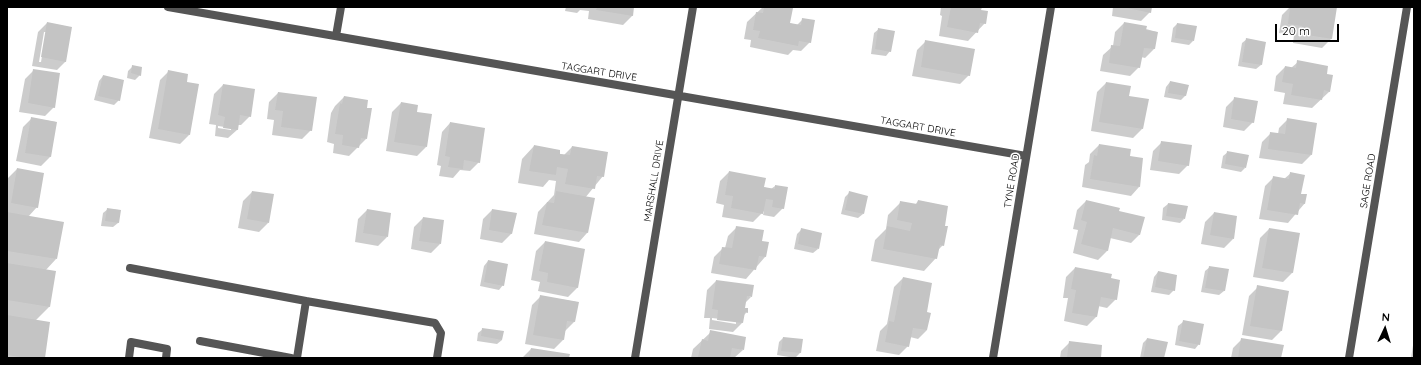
<!DOCTYPE html>
<style>
body{margin:0}
#map{position:relative;width:1421px;height:365px;overflow:hidden;background:#fff;font-family:Quicksand,sans-serif}
canvas{display:block}
.frame{position:absolute;inset:0;border:8px solid #000;pointer-events:none}
.north{position:absolute;left:1365px;top:309px;width:40px;height:40px;-webkit-text-stroke:3px #fff;paint-order:stroke;rotate:4deg;font-size:11px;font-weight:700;line-height:16px;text-align:center;color:#000}
.north::after{content:'';display:block;margin:auto;width:14px;height:18px;background:#000;clip-path:polygon(50% 0,100% 100%,50% 72%,0 100%)}
.scale{position:absolute;left:1275px;top:24px;width:64px;height:18px;box-sizing:border-box;border:2px solid #000;border-top:0;padding-left:5px;font-size:12px;line-height:14px;white-space:nowrap;color:#000;-webkit-text-stroke:3px #fff;paint-order:stroke}
</style>
<div id="map">
<canvas width="1421" height="365"></canvas>
<div class="frame"></div>
<div class="north">N</div>
<div class="scale">20 m</div>
</div>
<script>
const g = document.querySelector('canvas').getContext('2d');
g.lineJoin = 'round';
function paint(path, color) { g.fillStyle = color; g.fill(path, 'evenodd'); }
const toPath = rows => new Path2D(rows.map(r => 'M' + r).join(''));
function trace(path, color, width, dash) { g.strokeStyle = color; g.lineWidth = width; g.lineCap = dash ? 'butt' : 'round'; g.setLineDash(dash || []); g.stroke(path); }
function label(font, color, halo, rows, align = 'center') {
  g.font = font + ' Quicksand,sans-serif'; g.lineWidth = 3; g.setLineDash([]); g.textBaseline = 'middle'; g.strokeStyle = halo; g.fillStyle = color; for (const [text, x, y, turn = 0] of rows) {
    g.save(); g.translate(x, y); g.rotate((+turn || 0) * Math.PI / 180); g.textAlign = isNaN(turn) ? turn : align; if (halo) g.strokeText(text, 0, 0); g.fillText(text, 0, 0); g.restore();
  }
}
paint(toPath([
 [566,7,633,7,632,16,623,25,588,19,589,11,580,10,577,13,565,11],
 [763,7,792,9,789,23,797,25,803,19,810,42,801,51,793,50,788,55,750,47,751,40,744,39,747,22],
 [941,7,981,7,980,11,985,23,968,41,939,36,942,16,940,15],
 [1113,7,1151,7,1150,12,1141,21,1112,16],
 [1290,7,1336,7,1331,39,1322,48,1293,43,1294,35,1279,33,1282,15],
 [47,23,66,61,57,70,32,66,38,32],
 [44,32,46,32,41,62,39,62],
 [1124,23,1157,32,1154,49,1145,58,1141,57,1139,67,1130,76,1100,71,1103,55,1113,46,1115,32],
 [1177,24,1193,41,1189,45,1171,42,1173,28],
 [879,29,890,51,886,56,871,54,874,33],
 [1247,39,1261,65,1256,69,1238,66,1242,43],
 [926,41,969,75,960,84,912,76,917,50],
 [1298,62,1325,74,1330,91,1312,108,1283,104,1285,93,1274,91,1276,76,1285,67,1291,68],
 [133,66,140,75,135,80,127,78,128,71],
 [34,70,54,107,45,116,19,112,25,79],
 [169,71,189,135,180,144,149,138,160,80],
 [103,76,119,100,114,105,94,100,99,81],
 [1170,82,1187,86,1185,96,1181,100,1164,97,1166,87],
 [1106,83,1128,96,1142,129,1133,138,1091,131,1097,92],
 [223,85,250,116,241,125,238,125,237,130,228,138,215,136,216,125,209,124,214,94],
 [218,126,231,128,231,130,218,128],
 [278,93,311,130,302,139,272,135,274,120,267,119,269,102],
 [344,97,366,139,349,156,333,153,334,144,327,142,331,113,335,106],
 [1235,98,1253,122,1244,131,1223,127,1226,107],
 [401,103,426,147,417,156,386,151,392,112],
 [32,118,56,122,50,157,41,166,16,161,23,127],
 [1288,119,1311,155,1302,164,1259,158,1262,142,1271,133,1278,134,1279,128],
 [450,123,479,162,470,171,460,170,453,178,439,176,441,166,437,165,442,132],
 [1162,142,1188,165,1179,174,1150,170,1153,151],
 [1099,145,1129,157,1139,187,1131,196,1082,187,1085,165,1089,162,1090,154],
 [534,146,564,155,572,147,603,176,585,198,587,233,579,242,534,234,538,212,554,195,556,181,549,180,543,187,518,183,522,159],
 [1228,152,1245,168,1241,172,1221,168,1223,156],
 [17,169,37,207,28,217,56,259,45,271,55,272,49,307,35,321,44,358,7,358,7,185,8,178],
 [729,172,763,187,771,189,775,186,787,188,783,208,774,217,763,215,764,211,753,222,722,217,724,205,716,203,720,181],
 [1291,173,1305,203,1288,223,1259,219,1265,186,1274,177,1284,179],
 [252,192,268,223,259,232,238,228,243,201],
 [850,192,863,214,858,218,841,214,845,197],
 [918,201,943,226,943,245,937,251,936,258,924,271,871,261,875,240,886,229,888,215,901,202,915,205],
 [1086,201,1118,212,1140,234,1131,243,1110,238,1107,251,1098,260,1073,253,1078,230,1073,229,1077,210],
 [1168,204,1184,219,1180,223,1162,220,1163,208],
 [108,209,119,210,118,223,113,227,101,226,103,213],
 [367,210,387,237,378,246,355,242,358,219],
 [492,210,516,214,511,234,502,243,480,239,483,219],
 [1214,213,1233,239,1224,248,1201,244,1205,222],
 [423,218,440,244,431,253,411,249,414,227],
 [737,227,761,242,765,257,746,279,711,273,714,257,723,248,725,248,728,236],
 [802,229,818,249,813,253,794,249,797,234],
 [1269,229,1299,234,1292,273,1283,282,1253,277,1260,238],
 [545,242,584,250,577,288,568,297,538,291,540,282,531,280,536,251],
 [488,261,503,285,499,290,480,286,484,266],
 [1210,267,1224,291,1219,295,1201,292,1205,271],
 [1075,268,1110,279,1116,299,1107,308,1098,306,1096,317,1087,326,1064,321,1068,298,1063,298,1066,277],
 [1158,272,1174,290,1169,295,1151,292,1154,277],
 [903,278,926,313,927,330,918,339,910,337,908,346,899,355,876,351,880,331,887,324,894,287],
 [716,281,751,297,745,303,744,308,747,312,743,316,742,323,733,332,709,329,710,318,704,318,707,290],
 [712,318,736,321,736,324,712,320],
 [1258,287,1281,331,1272,340,1242,335,1249,296],
 [541,296,577,302,574,322,565,331,563,340,554,349,525,344,532,305],
 [1183,322,1199,344,1195,349,1175,345,1178,326],
 [483,329,502,340,497,344,477,341,478,333],
 [711,332,743,350,734,358,691,358,693,349],
 [783,338,802,340,800,353,795,358,777,355,779,342],
 [1147,339,1163,358,1140,358,1143,343],
 [1242,339,1280,358,1231,358,1233,348],
 [1414,339,1414,358,1411,358],
 [1070,342,1100,358,1060,358,1061,351],
 [531,349,568,358,522,358]
]), '#0003');
paint(toPath([
 [597,7,634,7,633,16,596,10],
 [764,7,793,8,790,23,801,25,802,18,815,20,811,43,799,41,798,46,758,38,760,31,753,30,756,12,763,13],
 [951,7,982,7,981,10,988,11,986,24,980,23,978,33,947,27],
 [1122,7,1152,7,1151,13],
 [1290,7,1337,7,1332,39,1301,34,1302,26,1288,24],
 [47,22,72,27,66,62,41,57],
 [1124,22,1147,26,1146,30,1158,32,1155,49,1144,48,1140,68,1109,63,1111,45,1120,46],
 [1177,23,1197,26,1194,41,1175,38],
 [878,28,895,31,891,52,875,49],
 [1246,38,1266,42,1262,65,1242,62],
 [925,40,975,49,970,76,921,67],
 [1297,60,1328,66,1327,74,1333,75,1330,92,1324,90,1322,100,1291,95,1293,84,1282,82,1285,66,1296,68],
 [132,65,142,67,141,76,131,73],
 [33,69,60,73,55,108,28,103],
 [168,70,188,74,187,82,199,84,190,135,158,129],
 [103,75,124,80,120,101,98,96],
 [1170,81,1189,85,1186,96,1168,93],
 [1106,82,1131,86,1129,96,1149,99,1143,129,1099,122],
 [223,84,255,89,251,117,240,115,238,130,223,128,225,117,218,115],
 [278,92,317,97,312,131,281,127,283,111,275,110],
 [344,96,368,100,367,108,372,108,367,139,361,138,359,148,342,145,343,135,335,134,340,103,342,104],
 [1234,97,1258,101,1254,123,1231,119],
 [401,102,418,105,417,112,432,114,427,147,394,142],
 [31,117,57,122,51,157,25,153],
 [1287,118,1317,123,1312,155,1268,149,1270,132,1285,134],
 [450,122,485,128,480,163,464,160,463,169,448,167,450,157,445,156],
 [1161,141,1192,145,1189,166,1158,161],
 [1099,144,1131,149,1130,156,1143,158,1140,187,1090,179,1094,155,1097,156],
 [534,145,560,150,560,154,570,155,572,146,608,152,604,177,597,176,595,189,565,184,568,169,557,167,556,175,529,171],
 [1227,151,1249,155,1246,168,1225,164],
 [17,168,44,173,38,208,11,203],
 [729,171,766,178,764,187,775,189,775,185,788,187,784,209,772,207,773,200,766,199,763,214,731,208,733,196,725,195],
 [1290,172,1305,175,1301,194,1307,194,1305,204,1300,203,1298,215,1267,210,1273,176,1289,179],
 [252,191,274,194,269,223,247,219],
 [556,191,595,198,588,233,542,225,547,202,554,203],
 [849,191,868,196,864,214,845,210],
 [918,200,948,206,945,226,948,226,944,246,940,245,937,259,883,249,887,226,910,231,912,223,897,220,900,201,917,204],
 [1086,200,1120,208,1119,211,1145,217,1140,235,1113,228,1108,251,1081,244,1087,222,1081,220],
 [1168,203,1188,206,1185,219,1166,216],
 [107,208,121,210,119,223,105,221],
 [367,209,391,213,388,237,363,233],
 [492,209,517,213,512,234,489,230],
 [7,212,64,222,57,259,7,251],
 [1214,212,1237,216,1234,239,1210,235],
 [423,217,444,220,441,244,419,241],
 [736,226,764,230,762,241,769,242,766,257,759,256,756,270,719,264,722,247,732,248],
 [801,228,822,233,819,249,798,244],
 [1269,228,1300,233,1293,273,1262,268],
 [545,241,585,249,578,288,547,282,548,273,539,271],
 [488,260,508,264,504,286,484,282],
 [7,263,56,271,50,307,7,300],
 [1209,266,1229,269,1225,291,1205,288],
 [1075,267,1112,274,1111,278,1120,280,1117,300,1101,297,1097,317,1072,313,1076,290,1071,289],
 [1158,271,1177,275,1175,291,1155,287],
 [903,277,932,283,927,312,931,313,927,330,913,328,909,347,885,342,889,321,894,322],
 [716,280,754,285,752,297,747,296,745,308,748,308,748,313,745,312,743,323,717,320,718,310,712,309],
 [1257,285,1289,291,1282,331,1250,326],
 [540,295,579,302,575,322,567,321,564,340,533,335],
 [7,315,50,322,45,358,26,358,7,355],
 [1183,320,1204,324,1200,345,1179,341],
 [482,328,504,331,502,340,481,336],
 [710,330,746,337,744,350,732,348,730,358,698,357,702,339,708,341],
 [783,337,803,339,801,353,781,351],
 [1147,338,1168,342,1164,358,1143,358],
 [1241,338,1284,345,1281,358,1238,358],
 [1069,341,1102,345,1101,358,1067,358],
 [531,348,570,354,569,358,529,358]
]), '#c4c4c4');
trace(toPath([
 [130,268,306,301],
 [200,341,291,358],
 [129,358,131,342,167,349,166,358],
 [297,358,306,301,435,323,441,333,437,358]
]), '#555', 8);
trace(toPath([
 [168,7,1026,156],
 [336,36,341,7],
 [635,358,693,7],
 [993,358,1051,7],
 [1349,358,1407,7]
]), '#555', 8);
label('10px', '#000', '#fff', [
 ["TAGGART DRIVE",599,72,9],
 ["TAGGART DRIVE",918,127,10],
 ["MARSHALL DRIVE",654,181,-81],
 ["TYNE ROAD",1012,181,-81],
 ["SAGE ROAD",1368,181,-81]
]);
</script>
